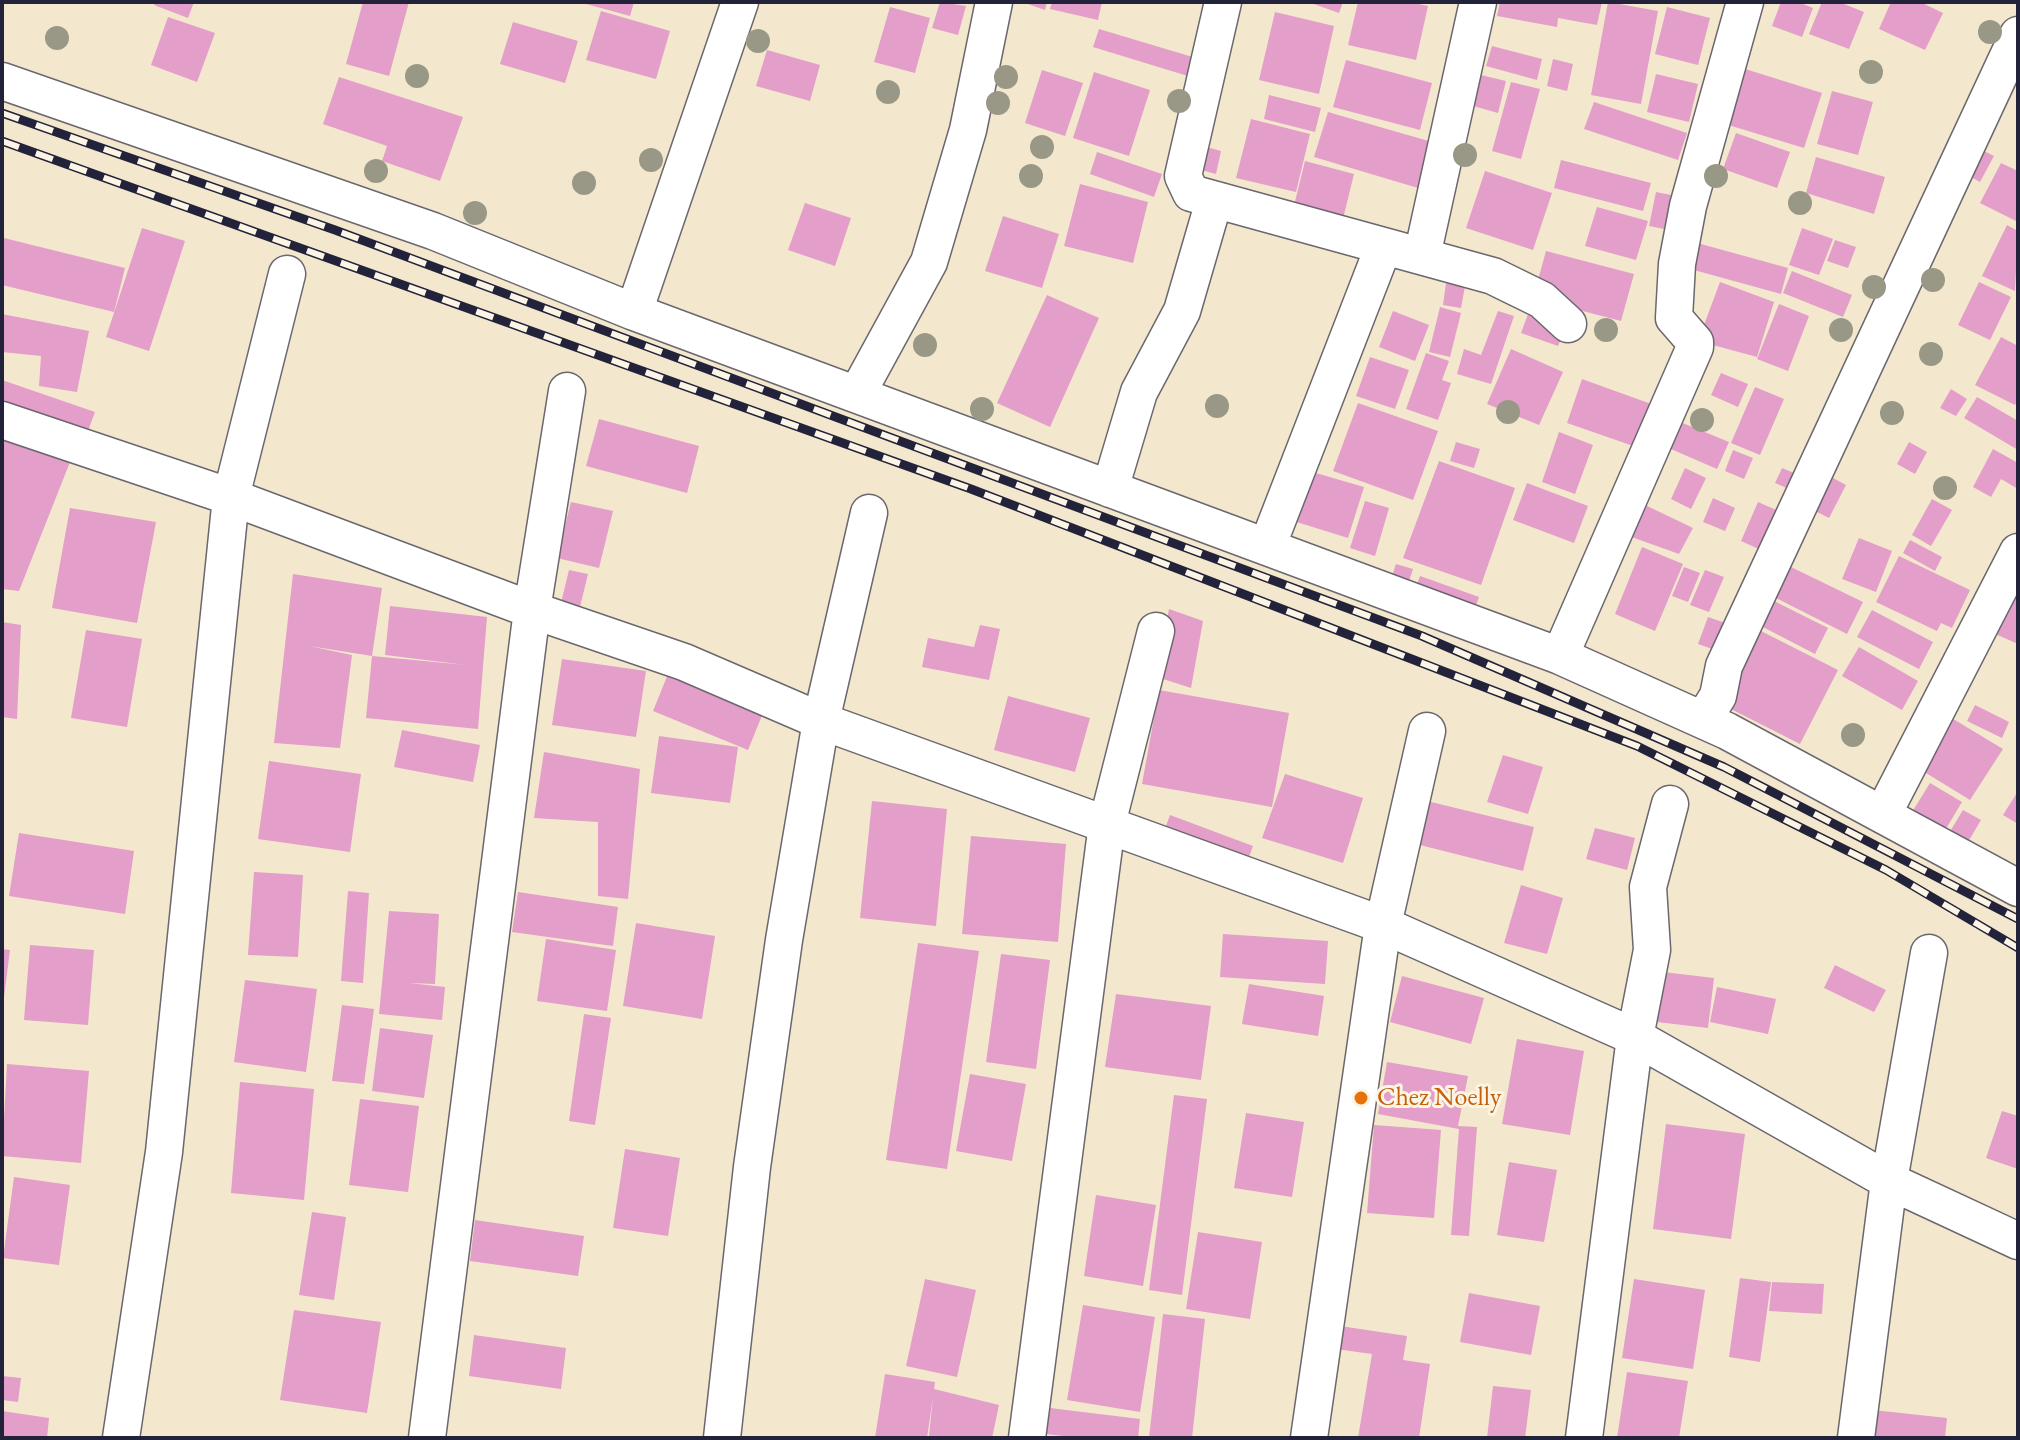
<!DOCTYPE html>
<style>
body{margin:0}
#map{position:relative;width:2020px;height:1440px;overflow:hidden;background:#f3e8cd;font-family:"EB Garamond",serif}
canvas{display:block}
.frame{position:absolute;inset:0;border:4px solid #22223b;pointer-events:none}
</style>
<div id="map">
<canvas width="2020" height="1440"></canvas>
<div class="frame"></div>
</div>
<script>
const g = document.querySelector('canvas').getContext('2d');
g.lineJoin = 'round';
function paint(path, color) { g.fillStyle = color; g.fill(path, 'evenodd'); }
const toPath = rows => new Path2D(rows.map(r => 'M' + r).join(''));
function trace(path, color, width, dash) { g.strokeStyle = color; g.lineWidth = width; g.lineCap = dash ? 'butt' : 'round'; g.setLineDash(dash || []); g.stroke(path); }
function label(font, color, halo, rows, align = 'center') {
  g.font = font + ' "EB Garamond",serif'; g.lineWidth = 6; g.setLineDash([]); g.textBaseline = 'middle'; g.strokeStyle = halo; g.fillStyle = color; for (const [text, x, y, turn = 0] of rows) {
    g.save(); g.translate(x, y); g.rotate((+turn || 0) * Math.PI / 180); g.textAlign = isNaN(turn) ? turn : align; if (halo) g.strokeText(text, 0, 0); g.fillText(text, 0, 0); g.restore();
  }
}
paint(toPath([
 [156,2,194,2,188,18,154,5],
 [363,2,409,2,389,76,346,64],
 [579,2,634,2,630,16],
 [940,2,966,6,958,35,932,28],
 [1022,2,1047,2,1045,10],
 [1052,2,1102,2,1098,20,1050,9],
 [1308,2,1343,2,1339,13],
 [1358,2,1409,2,1428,6,1416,60,1348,45],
 [1500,2,1602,2,1597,25,1558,18,1557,27,1497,16],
 [1608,2,1658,11,1641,104,1591,95],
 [1781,2,1798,2,1813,8,1802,37,1772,26],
 [1822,2,1839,2,1864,12,1849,49,1809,34],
 [1891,2,1920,2,1943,13,1925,50,1879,29],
 [890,7,930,18,915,73,874,62],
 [1667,7,1710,18,1698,65,1655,54],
 [601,11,670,31,656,79,586,60],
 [1275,12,1334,26,1319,94,1259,80],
 [168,17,215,33,197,82,151,65],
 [513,22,578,41,565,83,500,64],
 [1099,29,1196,58,1191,77,1093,47],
 [1492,46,1542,59,1537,80,1486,66],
 [767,50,820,65,810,101,756,86],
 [1553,59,1573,64,1567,91,1547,86],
 [1346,60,1432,83,1420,130,1333,107],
 [1742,68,1822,93,1804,148,1725,124],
 [1042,70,1083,83,1065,136,1025,123],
 [1094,72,1150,90,1129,156,1073,138],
 [1656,74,1698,84,1689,122,1647,112],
 [1481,75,1506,81,1498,113,1473,106],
 [339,77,463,117,440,181,382,161,387,146,323,124],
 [1511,82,1540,89,1521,159,1492,151],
 [1832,91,1873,102,1858,155,1817,144],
 [1269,95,1321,108,1315,132,1264,119],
 [1594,102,1687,133,1678,160,1584,129],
 [1328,112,1432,142,1418,188,1314,157],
 [1251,119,1310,134,1296,192,1236,178],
 [1736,133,1790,152,1777,188,1723,169],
 [1203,146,1221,151,1216,174,1197,169],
 [1978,148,1994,156,1980,182,1964,173],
 [1097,152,1162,174,1154,197,1090,174],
 [1816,157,1885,177,1874,214,1806,193],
 [1561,160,1651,183,1643,211,1554,188],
 [1305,161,1354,174,1340,231,1291,218],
 [2001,163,2018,171,2018,222,1980,203],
 [1485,171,1552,193,1533,250,1466,228],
 [1080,184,1148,202,1133,263,1064,246],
 [1656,192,1671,195,1664,229,1649,226],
 [805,203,851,218,835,266,788,250],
 [1597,207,1648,221,1636,260,1585,246],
 [1003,216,1059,234,1042,288,985,271],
 [2007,225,2018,231,2015,291,1982,276],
 [142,228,185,241,149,351,106,337],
 [1802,228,1833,239,1819,275,1789,265],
 [4,238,125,268,114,312,2,285],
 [1835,240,1856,247,1848,268,1827,261],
 [1690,241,1788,268,1781,294,1683,267],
 [1546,251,1634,274,1621,321,1533,298],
 [1792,271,1852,295,1843,317,1783,293],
 [1720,282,1774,302,1757,357,1698,341],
 [1979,282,2011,297,1990,340,1958,325],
 [1446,283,1465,286,1461,308,1443,305],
 [1047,295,1099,318,1050,427,997,403],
 [1779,304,1809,316,1788,371,1757,359],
 [1531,306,1569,320,1558,346,1521,333],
 [1440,307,1461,313,1450,357,1429,352],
 [1393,311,1429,325,1415,361,1379,347],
 [1498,311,1514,316,1491,384,1457,374,1464,349,1481,355],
 [2,314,89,331,77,392,39,386,41,356,2,352],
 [2001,337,2018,346,2018,399,2015,405,1975,385],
 [1511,349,1563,372,1539,425,1487,404],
 [1426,353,1449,361,1442,380,1451,383,1438,420,1406,409],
 [1370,357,1409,370,1395,409,1356,396],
 [1721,373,1748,384,1738,407,1711,395],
 [1582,379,1654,405,1639,448,1567,423],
 [2,380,95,412,82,447,2,419],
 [1755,387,1784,399,1760,455,1731,443],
 [1951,389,1967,399,1956,416,1940,408],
 [1977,397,2018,421,2018,450,1964,418],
 [1358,403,1438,431,1413,500,1333,471],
 [1668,417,1729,442,1717,469,1657,443],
 [599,419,699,446,687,493,586,466],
 [2,430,72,457,19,591,2,589],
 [1559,432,1593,445,1575,494,1542,482],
 [1456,442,1480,449,1474,468,1450,461],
 [1909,442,1927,452,1915,474,1897,464],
 [1993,449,2018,463,2018,489,2001,479,1991,497,1973,487],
 [1733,450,1753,458,1744,479,1725,471],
 [1439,461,1515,488,1481,585,1403,558],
 [1685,468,1706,478,1691,509,1671,499],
 [1782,468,1794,473,1789,489,1775,483],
 [1302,469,1364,487,1348,538,1287,519],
 [1822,472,1846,485,1829,518,1805,506],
 [1527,483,1588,506,1574,543,1513,520],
 [1713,498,1735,508,1725,531,1703,522],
 [1932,499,1952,510,1931,546,1912,535],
 [1365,501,1389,508,1375,556,1350,548],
 [571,502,613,511,599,568,557,558],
 [1758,502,1781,512,1763,551,1741,541],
 [1641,503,1693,528,1679,554,1626,535],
 [70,508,156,522,137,623,52,608],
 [1859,538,1892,551,1876,592,1842,579],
 [1910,540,1942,557,1935,571,1903,553],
 [1642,547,1683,564,1655,631,1615,614],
 [1899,556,1970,590,1952,628,1941,623,1937,631,1876,602],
 [1396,564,1413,569,1405,593,1388,588],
 [1789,566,1863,602,1847,634,1774,597],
 [1684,567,1700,573,1688,602,1672,596],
 [569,570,588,574,579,611,560,607],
 [1705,570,1724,577,1709,612,1690,605],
 [293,574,382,588,372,656,309,646,352,655,340,748,274,743],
 [1420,576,1479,597,1472,616,1413,596],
 [2010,593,2018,597,2018,644,1993,633],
 [1774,601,1828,628,1815,654,1761,626],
 [390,606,487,617,478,729,366,718,372,656,466,665,385,655],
 [1169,609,1203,621,1191,688,1157,677],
 [1872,610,1933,642,1919,669,1857,637],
 [1708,617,1731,625,1721,652,1698,644],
 [2,622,21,625,17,719,2,717],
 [980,625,1000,629,989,680,922,667,928,638,974,647],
 [86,630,142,639,127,727,71,718],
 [1759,630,1838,670,1800,744,1721,704],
 [1859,647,1918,681,1902,710,1842,676],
 [562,659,646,671,636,737,552,725],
 [668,674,763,713,748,750,653,711],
 [1159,690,1289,713,1272,807,1142,784],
 [1008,696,1090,718,1075,772,994,750],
 [1975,705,2009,722,2002,738,1967,721],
 [1945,714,2003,749,1970,800,1913,765],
 [402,730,480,745,473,782,394,767],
 [659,736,738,747,730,803,651,793],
 [544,752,640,769,628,899,598,896,598,822,534,818],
 [1503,755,1543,767,1528,814,1487,802],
 [269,761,361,774,350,852,258,839],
 [1285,774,1363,798,1343,863,1262,838],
 [1930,783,1962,802,1941,837,1909,817],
 [2018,791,2018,824,2003,815],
 [872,801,947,809,936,926,860,918],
 [1427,801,1534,827,1523,871,1416,844],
 [1963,810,1981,820,1961,854,1943,843],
 [1170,815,1253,846,1246,865,1163,834],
 [1595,828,1635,838,1627,870,1586,859],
 [19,833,134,851,125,914,9,896],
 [971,836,1066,844,1058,942,962,934],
 [254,872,303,875,298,957,248,955],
 [1521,885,1563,898,1547,954,1504,943],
 [348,891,369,893,363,983,341,981],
 [518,892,618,907,613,946,512,932],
 [389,911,439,914,435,984,409,983,445,987,442,1020,379,1014],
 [636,923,715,936,702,1019,623,1006],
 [1223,934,1328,941,1325,984,1220,977],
 [546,939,616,950,607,1011,537,1001],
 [918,943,979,951,947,1169,886,1160],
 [30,945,94,950,88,1025,24,1020],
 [2,949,10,950,4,997,2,997],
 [1001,954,1050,960,1036,1069,986,1062],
 [1835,965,1886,990,1874,1012,1824,988],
 [1663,972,1714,978,1708,1028,1657,1022],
 [1402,976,1484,998,1471,1044,1390,1022],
 [245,980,317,989,306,1072,234,1062],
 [1249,984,1324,996,1318,1036,1242,1024],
 [1717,987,1776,999,1768,1034,1710,1022],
 [1116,994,1211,1006,1201,1080,1105,1067],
 [342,1005,374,1009,364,1084,332,1081],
 [584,1014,611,1018,595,1125,569,1121],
 [380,1028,433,1035,424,1098,372,1091],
 [1517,1039,1584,1051,1570,1135,1502,1124],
 [1387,1062,1468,1076,1458,1126,1477,1127,1469,1236,1451,1235,1459,1129,1378,1114],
 [7,1064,89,1071,81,1163,2,1156],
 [970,1074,1026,1084,1012,1161,956,1151],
 [240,1082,314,1089,304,1200,231,1193],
 [1174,1095,1207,1099,1182,1295,1149,1290],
 [360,1099,419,1106,408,1192,349,1185],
 [2002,1111,2018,1116,2018,1169,1986,1158],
 [1246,1113,1304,1122,1292,1197,1234,1188],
 [1666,1124,1745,1134,1731,1239,1653,1229],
 [1374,1125,1441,1130,1434,1218,1367,1213],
 [625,1149,680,1158,668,1236,613,1228],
 [1509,1162,1557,1170,1544,1242,1497,1235],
 [14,1177,70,1185,59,1265,3,1258],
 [1096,1195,1156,1205,1143,1286,1084,1276],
 [312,1212,346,1217,334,1300,299,1295],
 [475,1220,584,1236,578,1276,470,1261],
 [1198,1232,1262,1242,1250,1319,1186,1309],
 [1740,1278,1771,1282,1760,1362,1729,1357],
 [925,1279,976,1290,957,1377,906,1366],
 [1634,1279,1705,1290,1693,1369,1622,1358],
 [1772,1282,1824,1284,1822,1314,1769,1311],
 [1469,1293,1540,1306,1531,1355,1460,1342],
 [1083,1305,1155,1317,1140,1412,1067,1400],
 [294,1310,381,1322,367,1413,280,1400],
 [1163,1314,1205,1319,1192,1438,1149,1438],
 [1340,1326,1407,1336,1403,1360,1430,1364,1419,1438,1358,1438,1372,1354,1336,1349],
 [474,1335,566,1348,561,1389,469,1376],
 [1627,1372,1688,1381,1679,1438,1617,1438],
 [885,1374,935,1382,934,1389,999,1405,992,1438,929,1436,933,1397,927,1438,875,1438],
 [2,1376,21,1378,18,1402,2,1400],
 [1493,1386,1531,1390,1525,1438,1487,1438],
 [1050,1408,1140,1419,1138,1438,1080,1438,1046,1434],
 [1873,1410,1947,1418,1945,1438,1870,1438],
 [2,1411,49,1418,47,1438,2,1438]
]), '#e39ec9');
const street = toPath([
 [1223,2,1183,176,1191,193,1493,276,1542,300,1568,324],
 [2,81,433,231,634,312,1560,656,1727,731,2018,888],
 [1422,256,1478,2],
 [634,312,740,2],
 [857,394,929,262,968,130,994,2],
 [2,420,231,497,532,610,684,662,821,721,1383,925,1635,1037,1889,1181,2018,1241],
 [1110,489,1139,392,1182,311,1214,201],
 [1267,547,1383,248],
 [1560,656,1695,347,1695,342,1674,318,1677,264,1688,206,1745,2],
 [1703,720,1718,696,1724,666,2018,35],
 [1883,814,2018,552],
 [121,1438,164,1152,231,497,287,274],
 [427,1438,532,610,567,391],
 [722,1438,752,1167,784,940,821,721,869,513],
 [1027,1438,1107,824,1156,631],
 [1309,1438,1383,925,1427,731],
 [1584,1438,1635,1037,1652,950,1648,887,1670,804],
 [1856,1438,1889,1181,1929,953]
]);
trace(street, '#6b676e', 39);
trace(street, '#fff', 36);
const rail = toPath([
 [2,113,335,230,1422,636,1724,767,2018,919],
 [2,141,971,489,1637,746,1886,870,2018,948]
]);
trace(rail, '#22223b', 9);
trace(rail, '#fcf5e5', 6, [18]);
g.fillStyle = '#999886';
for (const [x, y] of [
 [1990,32],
 [57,38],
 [758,41],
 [1871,72],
 [417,76],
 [1006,77],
 [888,92],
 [1179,101],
 [998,103],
 [1042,147],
 [1465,155],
 [651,160],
 [376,171],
 [1031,176],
 [1716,176],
 [584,183],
 [1800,203],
 [475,213],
 [1933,280],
 [1874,287],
 [1606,330],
 [1841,330],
 [925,345],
 [1931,354],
 [1217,406],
 [982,409],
 [1508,412],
 [1892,413],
 [1702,420],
 [1945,488],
 [1853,735]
]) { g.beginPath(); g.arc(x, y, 12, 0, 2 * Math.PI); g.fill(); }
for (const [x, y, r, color] of [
 [1361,1098,8,"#e8710a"]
]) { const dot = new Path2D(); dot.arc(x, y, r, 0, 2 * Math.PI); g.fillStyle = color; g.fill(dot); trace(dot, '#fcf5e5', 3); }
label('26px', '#c56008', '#fcf5e5', [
 ["Chez Noelly",1377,1098]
], 'left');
</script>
